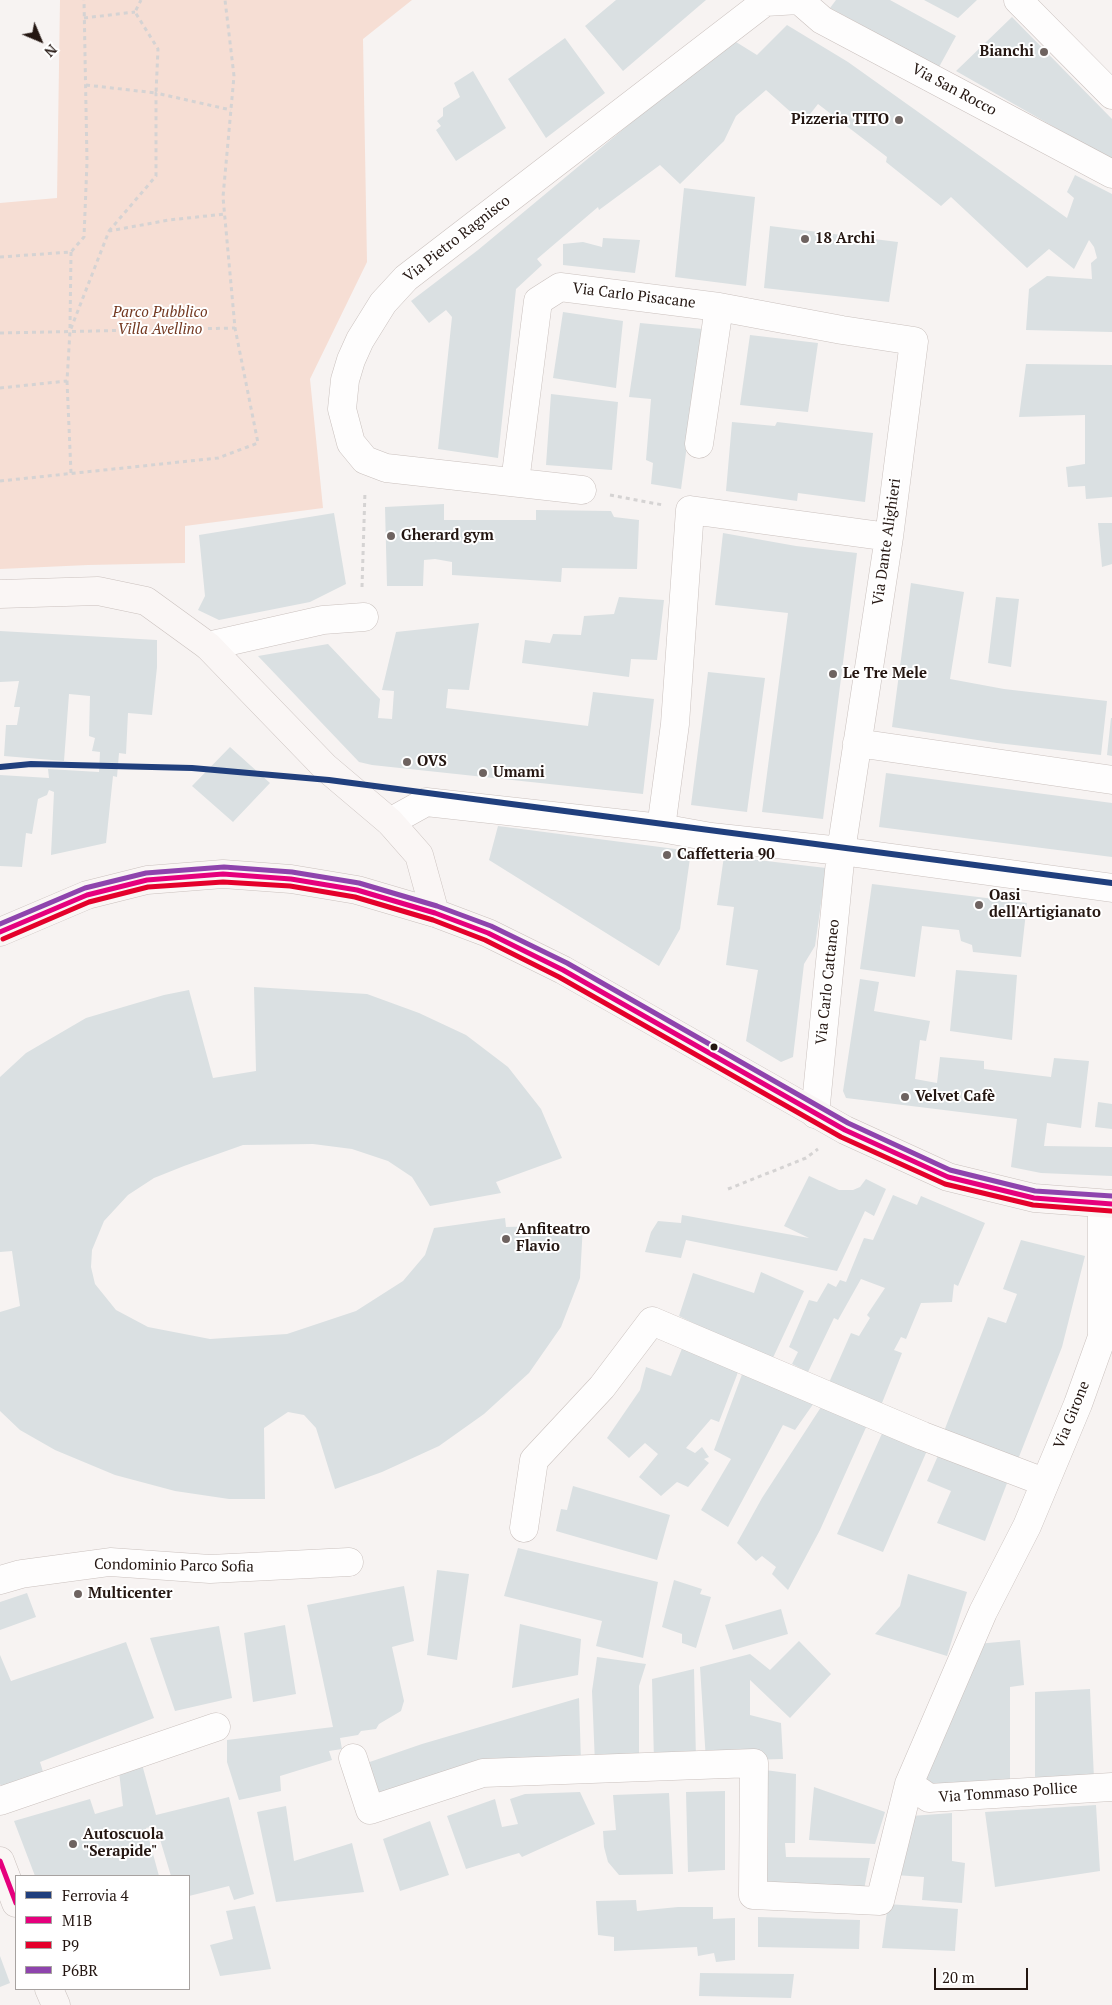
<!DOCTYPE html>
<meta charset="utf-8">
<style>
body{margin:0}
#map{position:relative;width:1112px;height:2005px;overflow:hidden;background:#f7f3f2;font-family:"PT Serif",serif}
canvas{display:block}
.legend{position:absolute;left:15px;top:1875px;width:175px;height:115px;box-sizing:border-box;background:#fff;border:1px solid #a7a2a0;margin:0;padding:6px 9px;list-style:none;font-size:15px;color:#241611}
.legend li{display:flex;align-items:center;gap:10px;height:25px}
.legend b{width:25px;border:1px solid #a7a2a0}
.north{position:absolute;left:15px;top:15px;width:50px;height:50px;-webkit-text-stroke:4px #fff;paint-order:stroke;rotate:135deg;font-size:14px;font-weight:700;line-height:20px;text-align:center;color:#241611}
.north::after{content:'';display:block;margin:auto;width:18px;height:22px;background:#241611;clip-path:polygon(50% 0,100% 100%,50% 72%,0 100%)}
.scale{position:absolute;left:934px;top:1968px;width:94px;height:22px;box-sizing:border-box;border:2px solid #241611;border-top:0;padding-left:6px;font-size:15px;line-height:18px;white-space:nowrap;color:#241611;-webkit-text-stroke:4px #fff;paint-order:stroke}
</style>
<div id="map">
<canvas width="1112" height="2005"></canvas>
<ul class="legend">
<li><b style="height:6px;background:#203f7d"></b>Ferrovia 4</li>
<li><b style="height:6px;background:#e5007d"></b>M1B</li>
<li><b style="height:6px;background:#e4002b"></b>P9</li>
<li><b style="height:6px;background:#8e44ad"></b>P6BR</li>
</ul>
<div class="north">N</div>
<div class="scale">20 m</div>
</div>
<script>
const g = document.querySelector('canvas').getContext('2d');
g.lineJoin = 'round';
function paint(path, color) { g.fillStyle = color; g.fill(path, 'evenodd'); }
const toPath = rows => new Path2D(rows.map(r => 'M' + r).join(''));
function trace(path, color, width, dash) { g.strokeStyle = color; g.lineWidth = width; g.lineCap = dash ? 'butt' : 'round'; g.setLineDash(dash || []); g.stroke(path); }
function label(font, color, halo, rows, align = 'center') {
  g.font = font + ' "PT Serif",serif'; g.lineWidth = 4; g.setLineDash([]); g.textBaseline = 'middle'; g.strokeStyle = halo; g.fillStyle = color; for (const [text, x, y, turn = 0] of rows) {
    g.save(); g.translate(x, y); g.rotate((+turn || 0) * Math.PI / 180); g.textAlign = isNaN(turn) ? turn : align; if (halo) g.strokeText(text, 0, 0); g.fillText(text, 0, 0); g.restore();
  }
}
paint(toPath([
 [60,0,412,0,363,39,367,262,310,379,323,508,185,526,185,563,88,565,0,569,0,203,57,198]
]), '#f6ded4');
paint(toPath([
 [616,0,706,0,623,71,585,26],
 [836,0,890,0,956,36,939,67,830,8],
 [924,0,977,0,958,18],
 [1012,17,1112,119,1112,160,956,71],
 [787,25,848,62,1067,218,1074,198,1067,192,1075,175,1112,194,1112,332,1026,330,1029,289,1047,276,1092,279,1091,263,1097,258,1094,247,1089,240,1074,269,1049,249,1027,268,951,197,941,206,886,162,887,157,818,104,803,123,766,90,736,116,724,141,680,184,660,165,599,210,598,207,537,259,542,265,516,289,498,458,438,449,452,317,446,310,429,323,411,301,478,250,668,92,736,42,757,55],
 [565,38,605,93,546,138,508,79],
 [473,71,506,128,456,161,436,130,441,126,437,121,443,116,443,108,460,97,454,83],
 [684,188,755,197,746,286,675,277],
 [770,226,898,242,889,302,764,288],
 [603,238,640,240,635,273,563,265,563,244,583,242,602,247],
 [563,312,623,321,616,388,553,378],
 [640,323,703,329,681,489,651,484,653,463,646,460,651,399,629,397],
 [750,335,818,343,808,412,740,405],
 [1026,364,1112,365,1112,497,1086,499,1085,486,1068,487,1066,467,1085,464,1085,415,1019,417],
 [551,394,618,402,612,470,546,465],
 [732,422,775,426,777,422,873,433,865,502,798,493,797,501,726,491],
 [444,504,444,520,536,520,536,510,611,511,614,517,639,520,637,569,562,568,561,582,452,575,452,562,435,559,424,560,423,586,387,586,385,507],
 [334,513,346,584,310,602,219,620,198,610,205,596,199,535],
 [1098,523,1112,523,1112,564,1102,567],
 [723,533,796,546,857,553,823,819,762,812,788,613,715,605],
 [911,583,964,592,950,679,1004,689,1107,701,1101,755,997,743,892,727],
 [619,597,664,600,657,660,631,659,629,677,522,663,525,640,550,643,553,634,581,635,584,616,614,614],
 [996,597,1019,599,1011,667,988,663],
 [479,623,469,690,448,689,446,708,588,726,593,692,654,699,643,794,372,765,359,762,258,656,328,644,380,699,378,718,392,719,394,691,382,690,396,632],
 [0,631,157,640,157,667,152,715,128,713,126,754,119,753,117,777,113,776,106,843,51,855,54,792,49,790,47,795,38,799,32,834,26,833,22,867,0,866,0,775,49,778,48,769,99,772,100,752,92,751,95,738,89,736,90,696,69,694,64,761,4,756,6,725,17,725,20,707,14,707,19,681,0,682],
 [708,672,765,678,747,812,691,805],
 [1111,718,1112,718,1112,756,1107,755],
 [230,747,270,783,233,822,192,786],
 [886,773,1112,803,1112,857,879,827],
 [498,826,691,851,680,929,659,966,489,860],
 [724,856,826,868,815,946,804,964,793,1057,781,1062,746,1041,758,970,726,965,734,907,717,905],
 [872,884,1027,903,1021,957,973,952,972,945,961,941,959,930,922,926,915,977,860,969],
 [956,970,1017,975,1012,1040,950,1031],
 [860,979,879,982,874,1011,930,1021,926,1041,920,1040,915,1079,937,1083,940,1057,984,1061,984,1069,1051,1077,1054,1058,1089,1061,1081,1128,1047,1123,1044,1146,1112,1147,1112,1176,1041,1173,1011,1167,1017,1119,846,1098,843,1091],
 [254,987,367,994,419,1013,466,1035,508,1067,541,1109,562,1158,496,1182,501,1193,430,1206,412,1177,388,1161,352,1149,313,1144,243,1145,184,1166,154,1178,128,1195,104,1221,92,1250,91,1267,95,1284,116,1310,148,1327,210,1339,287,1334,356,1311,403,1281,425,1255,434,1228,505,1218,506,1227,583,1225,580,1278,561,1327,529,1373,484,1414,439,1446,382,1472,335,1489,316,1428,304,1415,288,1412,264,1428,265,1499,229,1499,175,1491,115,1475,55,1450,20,1430,0,1411,0,1312,20,1306,12,1251,0,1252,0,1077,26,1053,86,1018,164,995,189,990,213,1078,256,1071],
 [1098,1102,1112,1104,1112,1129,1095,1127],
 [809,1176,839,1190,853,1190,860,1187,866,1179,886,1189,874,1216,865,1211,837,1271,686,1240,681,1258,645,1252,651,1232,658,1221,681,1223,682,1215,809,1238,784,1226],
 [893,1195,917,1205,921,1196,985,1223,958,1286,954,1284,952,1302,921,1303,906,1339,901,1337,894,1350,902,1353,880,1408,827,1387,851,1333,859,1336,870,1318,867,1315,885,1288,861,1279,838,1320,834,1318,808,1372,792,1364,798,1352,789,1347,809,1300,817,1302,828,1283,836,1287,840,1280,846,1282,864,1238,873,1240],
 [1021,1240,1085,1256,1062,1347,1015,1467,941,1439,988,1317,1006,1323,1017,1294,1003,1289],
 [761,1272,804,1291,771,1362,679,1316,693,1273,754,1293],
 [683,1346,740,1367,719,1422,711,1419,686,1448,695,1453,702,1447,709,1457,704,1459,709,1463,688,1487,677,1482,661,1496,639,1477,658,1454,645,1443,629,1458,607,1438,640,1390,646,1367,671,1376],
 [744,1369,816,1400,795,1430,783,1425,728,1527,701,1510,731,1459,714,1450],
 [823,1404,868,1423,820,1530,788,1590,772,1574,776,1567,762,1556,756,1561,737,1543,762,1498],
 [884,1429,929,1446,883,1552,837,1534],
 [940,1451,1009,1478,985,1541,937,1523,951,1491,927,1481],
 [573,1486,670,1515,657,1560,556,1531,561,1509,567,1510],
 [518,1548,658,1582,643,1658,596,1646,602,1621,504,1596],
 [437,1570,469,1574,457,1660,427,1655],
 [908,1574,967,1592,947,1656,875,1634,900,1606],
 [674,1580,702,1589,700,1594,711,1597,696,1648,682,1643,682,1634,662,1627],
 [404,1586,414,1641,392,1647,404,1701,401,1711,379,1724,376,1729,361,1731,358,1735,340,1738,342,1749,329,1751,332,1760,280,1776,281,1791,239,1800,227,1762,227,1740,333,1727,307,1605],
 [27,1593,36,1617,0,1630,0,1602],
 [781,1609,788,1634,733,1650,725,1625],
 [520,1624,581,1639,578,1675,512,1688],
 [285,1625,296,1694,253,1702,244,1633],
 [219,1626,232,1698,175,1711,150,1638],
 [1020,1640,1024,1685,1010,1687,1010,1783,938,1788,917,1782,977,1644],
 [799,1641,831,1674,790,1718,750,1680,750,1715,781,1723,783,1759,706,1761,700,1667,750,1654,770,1670],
 [126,1642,154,1718,40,1762,44,1775,3,1791,0,1784,0,1655,11,1681],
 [597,1657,646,1664,639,1686,639,1761,595,1764,592,1691],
 [694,1669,696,1760,654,1762,652,1679],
 [1090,1689,1094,1779,1035,1782,1035,1692],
 [579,1698,581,1762,372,1805,358,1766,422,1744],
 [140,1757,156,1815,229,1797,254,1894,234,1900,229,1886,189,1896,189,1876,171,1876,156,1826,146,1828,159,1876,35,1876,14,1821,90,1799,95,1814,123,1806,118,1763],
 [757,1769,796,1774,795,1843,785,1843,786,1857,870,1858,863,1895,757,1892],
 [814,1787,885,1812,875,1844,809,1840],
 [725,1791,725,1870,688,1872,686,1792],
 [580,1792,595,1824,522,1857,519,1853,466,1869,447,1816,495,1799,502,1827,518,1824,510,1799,525,1794],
 [669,1793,673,1874,619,1875,608,1862,604,1847,603,1831,616,1830,613,1795],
 [1096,1805,1100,1871,995,1887,985,1812],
 [286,1806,294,1861,352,1843,364,1892,276,1902,257,1812],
 [952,1813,952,1861,965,1863,962,1903,922,1900,924,1877,895,1875,911,1816],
 [430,1821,449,1875,400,1891,383,1839],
 [636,1900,637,1911,678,1907,713,1907,713,1919,735,1918,735,1960,716,1962,714,1953,698,1956,697,1947,614,1951,614,1937,598,1935,596,1901],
 [888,1904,958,1909,955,1951,882,1948],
 [255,1906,271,1969,220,1976,210,1945,233,1939,226,1911],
 [758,1917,860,1920,859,1949,758,1947],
 [0,1956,10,1983,0,1987],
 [700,1973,794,1974,791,1998,699,1996]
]), '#dae0e2');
const street = toPath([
 [799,0,822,20,1112,174],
 [1018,0,1112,95],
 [699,444,719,307],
 [515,482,538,301,560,287,719,307,842,330,914,341,889,537,841,851,815,1114],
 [582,490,386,468,365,460,351,443,342,409,345,380,351,360,360,340,383,303,406,278,765,2,799,0],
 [208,646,323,620,364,617],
 [857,743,1112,780],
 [390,822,426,802,661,828,711,837,841,851,1112,888],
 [661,828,675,724,690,510,889,537],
 [524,1528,534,1460,602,1387,652,1321,923,1436,1044,1482],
 [0,1580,21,1574,110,1562,210,1569,349,1562],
 [353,1758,370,1810,483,1773,754,1763,753,1895,880,1901,909,1784,983,1612,1027,1526,1078,1404,1102,1337,1102,1204],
 [909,1784,929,1798,1112,1787],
 [0,1801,216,1727]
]);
const secondary = toPath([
 [0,594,98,591,146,601,208,646,325,767,390,822,419,855,435,913],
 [0,932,87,895,147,880,223,874,291,879,357,890,435,913,488,933,563,970,845,1130,948,1177,1034,1198,1112,1204],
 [0,1861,16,1903],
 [49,1989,56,2005]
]);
trace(street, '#cac1be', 29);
trace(secondary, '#cac1be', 29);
trace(toPath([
 [84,18,135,12],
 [86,85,156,93,158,49,135,12,141,0],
 [109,231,156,176,156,93,231,110],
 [0,257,71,252,84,237,87,162,84,0],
 [70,328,71,252],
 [0,333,235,328,223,197,234,76,225,0],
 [67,381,71,473],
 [0,388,67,381,70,331,109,231,169,220,225,214],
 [0,481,218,458,258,443,235,328],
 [610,495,663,505],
 [362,587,365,491],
 [728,1189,806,1158,818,1149]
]), '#d5d3d3', 3, [4, 4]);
trace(street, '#fefdfd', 28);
trace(secondary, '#faf6f5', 28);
trace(toPath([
 [0,932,87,895,147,880,223,874,291,879,357,890,435,913,488,933,563,970,845,1130,948,1177,1034,1198,1112,1204],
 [0,1861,16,1903]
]), '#e5007d', 5);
trace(toPath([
 [3,939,89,902,148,887,223,882,290,886,355,897,433,920,485,940,559,977,841,1137,945,1184,1033,1205,1111,1211]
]), '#e4002b', 5);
trace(toPath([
 [0,924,85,888,146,873,224,867,292,872,359,883,437,906,491,926,567,963,848,1123,950,1170,1035,1191,1112,1196]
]), '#8e44ad', 5);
trace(toPath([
 [0,767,31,764,192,768,329,780,1112,883]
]), '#203f7d', 6);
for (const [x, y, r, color] of [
 [1044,52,5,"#6e6360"],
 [899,120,5,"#6e6360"],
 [805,239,5,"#6e6360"],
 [391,536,5,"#6e6360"],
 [833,674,5,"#6e6360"],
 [407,762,5,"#6e6360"],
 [483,773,5,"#6e6360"],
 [667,855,5,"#6e6360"],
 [979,905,5,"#6e6360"],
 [714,1047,4.5,"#241611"],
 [905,1097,5,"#6e6360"],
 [506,1239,5,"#6e6360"],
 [78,1594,5,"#6e6360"],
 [73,1844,5,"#6e6360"]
]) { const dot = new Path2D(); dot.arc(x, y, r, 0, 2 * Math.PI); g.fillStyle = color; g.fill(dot); trace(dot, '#fff', 2); }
label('bold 15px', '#241611', '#fff', [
 ["Bianchi",1034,52,"right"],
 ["Pizzeria TITO",889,120,"right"],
 ["18 Archi",815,239],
 ["Gherard gym",401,536],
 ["Le Tre Mele",843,674],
 ["OVS",417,762],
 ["Umami",493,773],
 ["Caffetteria 90",677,855],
 ["Oasi",989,896],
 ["dell'Artigianato",989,913],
 ["Velvet Cafè",915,1097],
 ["Anfiteatro",516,1230],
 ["Flavio",516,1247],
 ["Multicenter",88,1594],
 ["Autoscuola",83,1835],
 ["\"Serapide\"",83,1852]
], 'left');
label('15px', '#241611', '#fff', [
 ["Via San Rocco",954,90,28],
 ["Via Pietro Ragnisco",457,239,-38],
 ["Via Carlo Pisacane",634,296,7],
 ["Via Dante Alighieri",887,542,-82],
 ["Via Carlo Cattaneo",828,982,-84],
 ["Via Girone",1072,1415,-68],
 ["Condominio Parco Sofia",174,1566,1],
 ["Via Tommaso Pollice",1008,1793,-4]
]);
label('italic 15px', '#733820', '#fff', [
 ["Parco Pubblico",160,313],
 ["Villa Avellino",160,330]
]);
</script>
